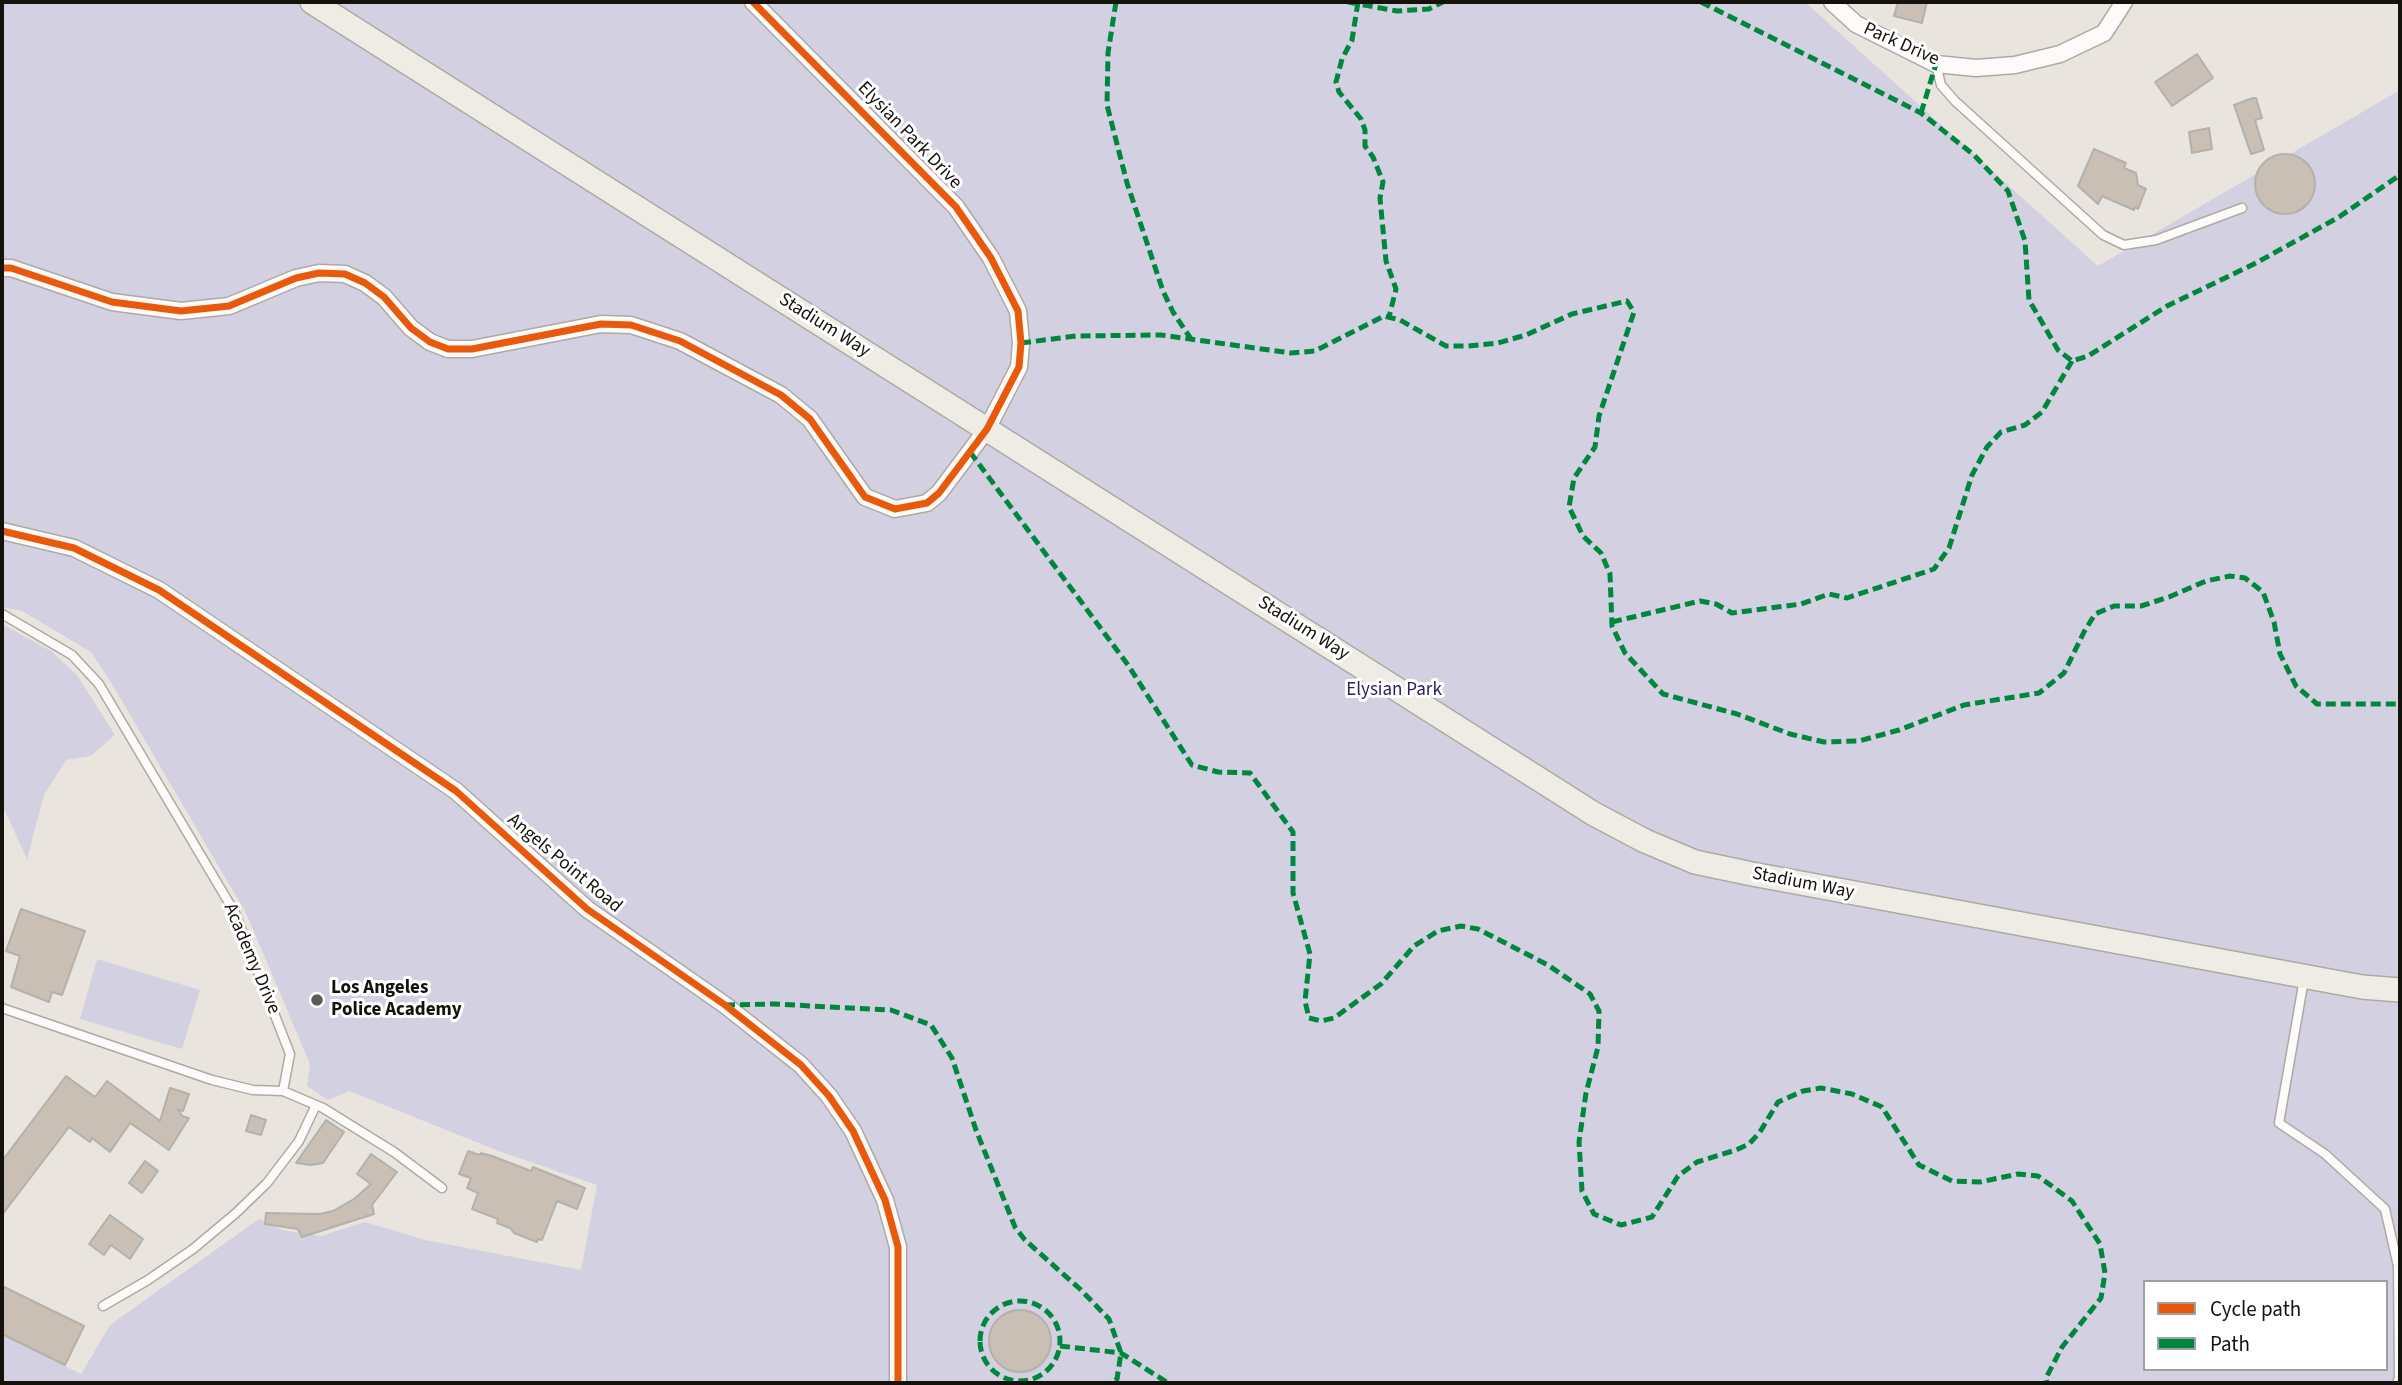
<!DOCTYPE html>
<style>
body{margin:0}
#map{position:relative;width:2402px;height:1385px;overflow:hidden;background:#eae4de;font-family:"Source Sans 3",sans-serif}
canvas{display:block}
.frame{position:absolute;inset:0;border:4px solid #15110d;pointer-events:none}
.legend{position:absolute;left:2143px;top:1280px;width:245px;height:91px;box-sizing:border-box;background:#fff;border:2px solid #a1a09e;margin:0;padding:9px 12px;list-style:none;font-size:21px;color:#15110d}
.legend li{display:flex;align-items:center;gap:14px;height:35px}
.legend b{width:35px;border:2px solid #a1a09e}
</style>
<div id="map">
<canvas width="2402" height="1385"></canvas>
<div class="frame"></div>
<ul class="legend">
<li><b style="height:9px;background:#e8590c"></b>Cycle path</li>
<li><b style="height:9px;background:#00873e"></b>Path</li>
</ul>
</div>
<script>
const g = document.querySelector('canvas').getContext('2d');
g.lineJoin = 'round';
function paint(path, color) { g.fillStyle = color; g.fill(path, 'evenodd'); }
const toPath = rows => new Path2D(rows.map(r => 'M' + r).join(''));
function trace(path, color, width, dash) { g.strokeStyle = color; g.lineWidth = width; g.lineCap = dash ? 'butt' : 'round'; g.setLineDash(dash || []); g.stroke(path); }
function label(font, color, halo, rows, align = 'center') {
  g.font = font + ' "Source Sans 3",sans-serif'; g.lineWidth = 6; g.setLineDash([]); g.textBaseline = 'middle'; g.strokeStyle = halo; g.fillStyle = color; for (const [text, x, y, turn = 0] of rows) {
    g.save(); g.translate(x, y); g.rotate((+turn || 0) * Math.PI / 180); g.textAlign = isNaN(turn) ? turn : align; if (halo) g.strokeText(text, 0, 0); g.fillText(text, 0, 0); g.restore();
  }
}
paint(toPath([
 [2,2,1805,2,2098,266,2400,90,2400,1383,2,1383,2,1335,81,1374,110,1325,259,1219,282,1230,321,1236,365,1222,425,1240,581,1270,597,1185,496,1150,349,1091,328,1100,307,1086,310,1064,246,913,112,684,91,652,22,611,2,607],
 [2145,1282,2386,1282,2386,1369,2145,1369],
 [2,624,51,651,77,675,115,735,91,756,66,760,44,795,27,859,6,813,2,808],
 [97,959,200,990,182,1049,80,1019]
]), '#d3d0e2');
const building = toPath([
 [1898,2,1927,2,1922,23,1894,16,1898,2],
 [2197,54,2213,78,2172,106,2155,82,2197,54],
 [2253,98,2256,98,2262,118,2255,120,2264,150,2251,154,2234,105,2253,98],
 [2209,128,2212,149,2192,153,2189,132,2209,128],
 [2094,149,2126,163,2124,168,2136,173,2138,185,2146,189,2138,209,2135,207,2134,210,2102,196,2098,204,2078,186,2094,149],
 '2255 184a30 30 0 1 1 60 0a30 30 0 1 1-60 0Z',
 [21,909,85,931,62,995,52,992,49,1002,11,987,20,956,6,951,21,909],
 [66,1076,95,1097,107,1081,160,1121,170,1088,189,1094,183,1111,178,1109,182,1116,189,1118,169,1150,130,1123,110,1152,92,1138,90,1142,69,1127,2,1215,2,1161,66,1076],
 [251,1115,266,1120,261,1135,246,1131,251,1115],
 [326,1120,344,1132,323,1163,311,1165,296,1163,326,1120],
 [468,1151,480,1155,481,1153,492,1156,531,1171,533,1167,585,1188,577,1209,557,1201,542,1240,538,1239,537,1242,514,1233,510,1228,497,1223,498,1219,472,1209,478,1193,467,1188,471,1178,459,1174,468,1151],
 [371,1154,397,1172,372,1205,374,1214,302,1237,298,1229,265,1224,266,1213,320,1214,333,1211,354,1199,371,1184,357,1174,371,1154],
 [145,1161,158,1171,142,1193,129,1183,145,1161],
 [110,1215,143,1239,130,1259,111,1245,104,1255,89,1244,110,1215],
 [2,1286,84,1326,65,1365,2,1334,2,1286],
 '989 1341a31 31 0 1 1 62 0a31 31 0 1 1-62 0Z'
]);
paint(building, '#c9bfb4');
trace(building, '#b4b0ab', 2);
const lane = toPath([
 [1936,64,1941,85,1955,101,2103,235,2124,245,2156,240,2242,208],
 [2,614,72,655,99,684,235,913,290,1054,283,1091,253,1090,212,1080,2,1008],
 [2304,979,2279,1123,2325,1154,2385,1209,2398,1266,2399,1378,2397,1383],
 [283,1091,323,1108,394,1152,442,1188],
 [103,1306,148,1280,193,1249,236,1213,267,1183,299,1141,316,1105]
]);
const street = toPath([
 [1832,2,1856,24,1936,64,1976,68,2015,65,2060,54,2104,33,2124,2],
 [2,268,11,268,112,302,181,311,229,306,296,278,319,273,345,274,365,283,384,297,411,328,430,342,448,349,472,349,601,324,631,325,680,341,781,395,810,419,865,497,895,509,927,503,939,493,987,429,1019,367,1021,343,1018,311,991,258,956,207,753,2],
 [2,531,74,548,159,590,456,791,587,909,725,1005,801,1065,829,1096,853,1131,885,1200,898,1247,898,1383]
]);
const secondary = toPath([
 [312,2,1594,814,1645,841,1695,862,1752,874,2362,987,2400,990]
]);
trace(lane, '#aea9a4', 11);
trace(street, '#aea9a4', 19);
trace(secondary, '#aea9a4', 26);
trace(lane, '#fcfbfa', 8);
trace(street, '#fcfbfa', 16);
trace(secondary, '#efece6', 23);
trace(toPath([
 [1116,2,1108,53,1107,105,1127,183,1163,291,1173,312,1191,339],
 [1348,2,1397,11,1429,9,1443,2],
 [1358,2,1352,40,1342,59,1336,82,1339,92,1361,119,1365,130,1365,146,1373,157,1383,182,1380,198,1386,261,1396,289,1389,317],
 [1701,2,1921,113,1974,155,2008,191,2025,241,2029,300,2058,350,2072,361,2088,356,2167,306,2256,263,2339,217,2400,175],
 [1921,113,1936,64],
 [1021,343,1076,336,1161,335,1291,353,1315,351,1384,316,1400,320,1446,346,1468,346,1498,343,1526,335,1572,314,1627,301,1634,312,1599,416,1595,447,1574,478,1569,507,1583,536,1601,553,1610,574,1612,626,1625,653,1663,694,1737,714,1790,734,1824,742,1859,741,1899,730,1964,705,2039,693,2064,673,2084,632,2095,614,2114,606,2141,606,2169,597,2206,581,2230,576,2245,578,2263,592,2274,622,2280,654,2296,686,2317,704,2400,704],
 [970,452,1128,665,1192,765,1218,772,1250,773,1293,832,1293,893,1310,954,1305,1001,1309,1018,1321,1021,1334,1018,1381,984,1414,946,1438,931,1461,926,1478,929,1548,965,1590,994,1599,1011,1598,1047,1586,1093,1579,1142,1582,1191,1594,1214,1621,1225,1652,1217,1678,1176,1697,1162,1736,1150,1749,1144,1760,1132,1778,1102,1803,1091,1821,1088,1852,1094,1882,1107,1919,1165,1952,1181,1980,1182,2018,1174,2038,1176,2072,1201,2100,1244,2105,1273,2101,1298,2062,1347,2046,1378,2047,1383],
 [1612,622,1700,601,1716,604,1732,613,1801,604,1829,594,1847,598,1934,569,1949,548,1972,475,1987,447,2001,432,2025,425,2042,412,2072,361],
 [725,1005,773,1004,891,1010,931,1025,952,1058,976,1130,1015,1227,1025,1240,1080,1289,1109,1319,1121,1353,1117,1379,1110,1383],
 '980 1341a40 40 0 1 1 80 0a40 40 0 1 1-80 0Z',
 [1060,1346,1121,1353,1168,1383]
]), '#00873e', 5, [10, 5]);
trace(toPath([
 [2,268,11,268,112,302,181,311,229,306,296,278,319,273,345,274,365,283,384,297,411,328,430,342,448,349,472,349,601,324,631,325,680,341,781,395,810,419,865,497,895,509,927,503,939,493,987,429,1019,367,1021,343,1018,311,991,258,956,207,753,2],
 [2,531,74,548,159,590,456,791,587,909,725,1005,801,1065,829,1096,853,1131,885,1200,898,1247,898,1383]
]), '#e8590c', 7);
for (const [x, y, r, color] of [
 [317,1000,7,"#605b56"]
]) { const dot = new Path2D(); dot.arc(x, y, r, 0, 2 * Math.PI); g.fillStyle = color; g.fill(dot); trace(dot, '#fff', 2.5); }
label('19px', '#15110d', '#fff', [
 ["Park Drive",1901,45,24],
 ["Elysian Park Drive",909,136,46],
 ["Stadium Way",824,326,32],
 ["Stadium Way",1303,629,32],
 ["Angels Point Road",564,864,40],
 ["Stadium Way",1803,884,11],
 ["Academy Drive",251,959,67]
]);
label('19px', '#2c205b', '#fff', [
 ["Elysian Park",1394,691]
]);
label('bold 19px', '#15110d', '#fff', [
 ["Los Angeles",331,989],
 ["Police Academy",331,1011]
], 'left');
</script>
